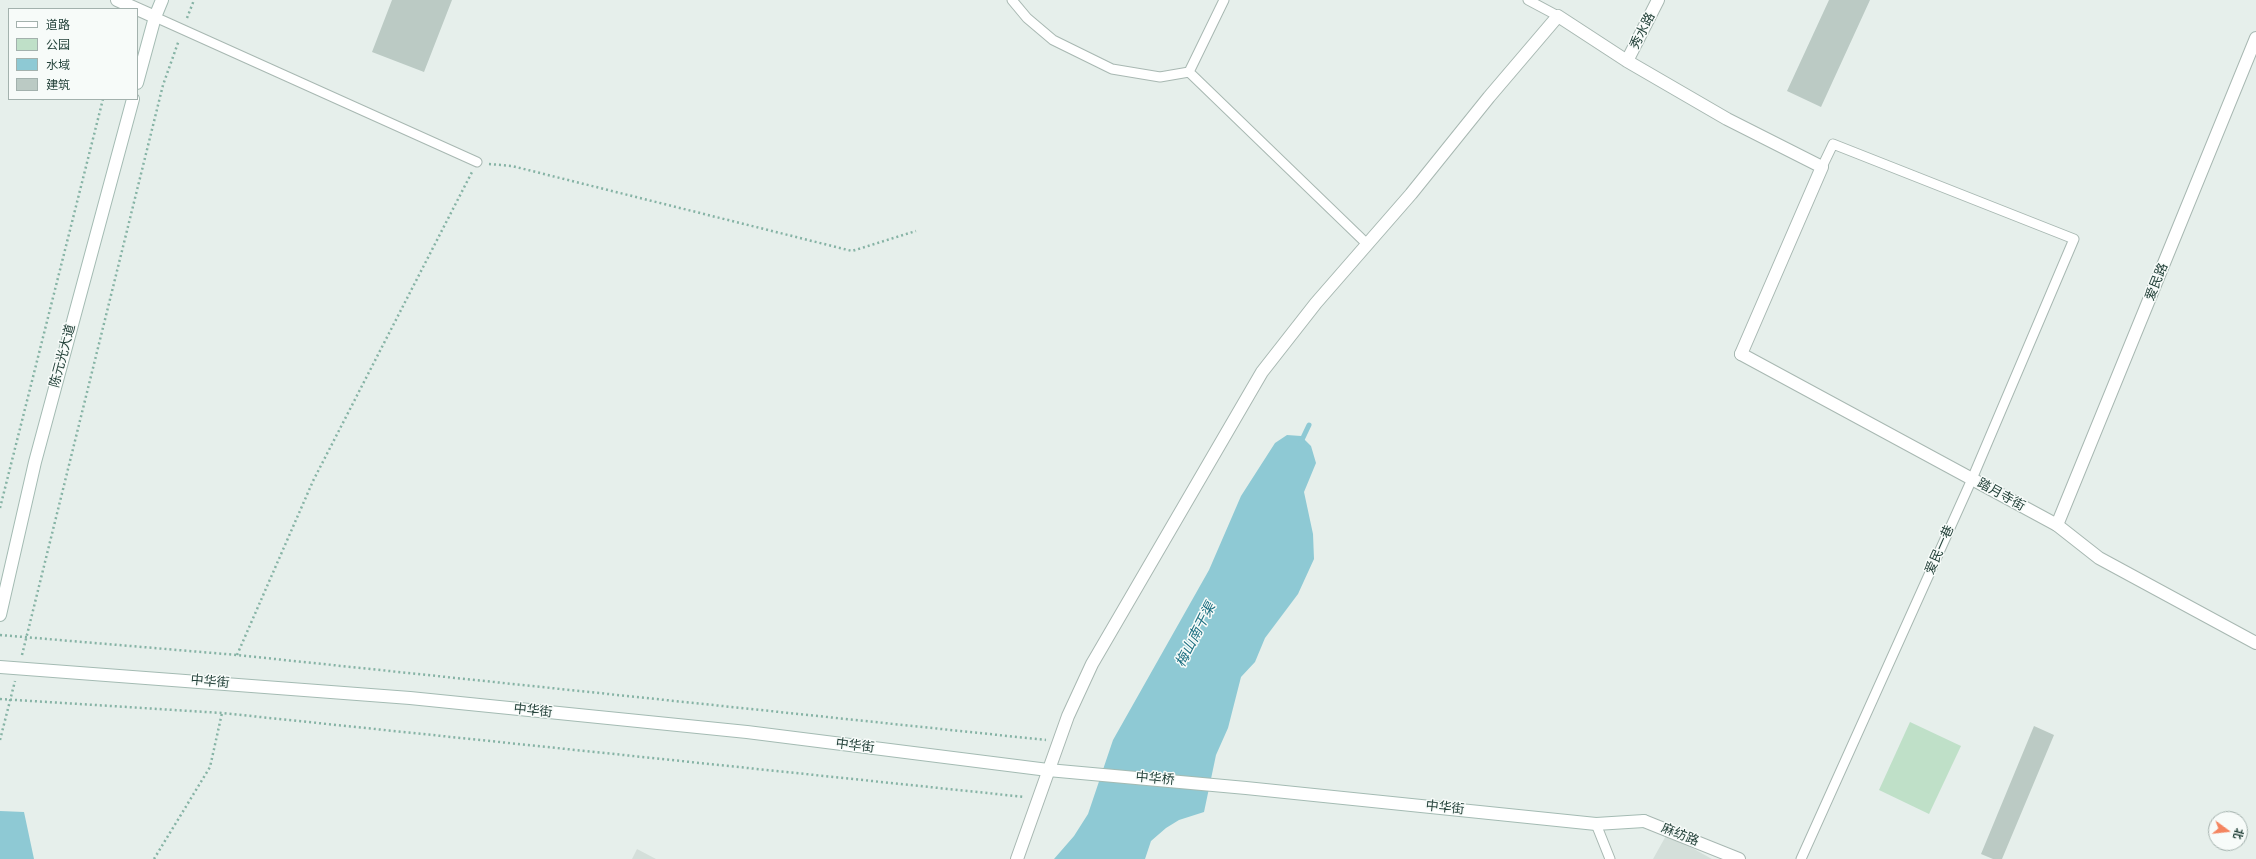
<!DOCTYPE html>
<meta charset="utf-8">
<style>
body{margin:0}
#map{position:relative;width:2256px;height:859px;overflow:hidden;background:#e6efeb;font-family:"Space Grotesk","Noto Sans SC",sans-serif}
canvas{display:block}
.legend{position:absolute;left:8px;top:8px;width:130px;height:92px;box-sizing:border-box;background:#f7fbf9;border:1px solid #a3b1ad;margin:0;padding:5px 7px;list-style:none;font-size:12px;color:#24423a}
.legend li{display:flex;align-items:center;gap:8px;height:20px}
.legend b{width:20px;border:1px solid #a3b1ad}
.north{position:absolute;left:2208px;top:811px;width:40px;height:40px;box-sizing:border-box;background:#f7fbf9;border:1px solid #a3b1ad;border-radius:50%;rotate:105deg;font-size:11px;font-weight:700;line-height:16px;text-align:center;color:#24423a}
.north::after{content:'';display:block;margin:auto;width:14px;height:18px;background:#f4845f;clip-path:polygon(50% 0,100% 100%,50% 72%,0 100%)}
</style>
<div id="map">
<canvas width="2256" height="859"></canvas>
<ul class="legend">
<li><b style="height:5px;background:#fff"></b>道路</li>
<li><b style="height:11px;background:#bfe0c8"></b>公园</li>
<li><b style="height:11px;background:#8ec9d4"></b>水域</li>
<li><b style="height:11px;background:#bbcac4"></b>建筑</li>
</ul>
<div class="north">北</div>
</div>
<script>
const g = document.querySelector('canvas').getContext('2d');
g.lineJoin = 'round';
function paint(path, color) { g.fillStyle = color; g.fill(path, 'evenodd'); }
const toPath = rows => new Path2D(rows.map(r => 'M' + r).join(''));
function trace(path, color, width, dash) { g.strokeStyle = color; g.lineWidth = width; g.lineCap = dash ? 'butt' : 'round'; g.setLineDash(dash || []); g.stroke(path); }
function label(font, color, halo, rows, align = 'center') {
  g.font = font + ' "Space Grotesk","Noto Sans SC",sans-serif'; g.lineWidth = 3; g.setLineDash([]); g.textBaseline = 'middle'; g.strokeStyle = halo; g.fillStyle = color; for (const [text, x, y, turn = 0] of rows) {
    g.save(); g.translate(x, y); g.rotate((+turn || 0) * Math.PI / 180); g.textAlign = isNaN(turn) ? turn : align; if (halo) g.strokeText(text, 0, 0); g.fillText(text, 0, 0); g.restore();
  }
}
paint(toPath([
 [1667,834,1712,859,1653,859],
 [637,849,656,859,632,859]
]), '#d4dfda');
paint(toPath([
 [1910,722,1961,746,1929,814,1879,790]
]), '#bfe0c8');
paint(toPath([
 [1287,435,1301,436,1311,446,1316,463,1304,492,1313,534,1314,559,1298,594,1265,638,1255,662,1241,677,1228,728,1216,755,1204,812,1179,820,1166,828,1151,841,1145,859,1054,859,1074,836,1088,814,1113,740,1209,570,1241,496,1275,443],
 [0,811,24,812,34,859,0,859]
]), '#8ec9d4');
trace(toPath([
 [1300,444,1309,425]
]), '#8ec9d4', 5);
paint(toPath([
 [392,0,452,0,424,72,372,52],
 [1829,0,1870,0,1821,107,1787,91],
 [2034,726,2054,735,2002,859,1993,859,1981,854]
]), '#bbcac4');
const service = toPath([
 [1012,0,1027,18,1053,40,1112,69,1160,77,1189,72,1224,0],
 [1528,0,1558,16],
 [155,17,477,162],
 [1189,72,1367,244],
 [1596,824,1610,859],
 [1801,859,1972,479,2074,239,1833,144,1822,167]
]);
const minor = toPath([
 [117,0,155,17],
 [1627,61,1658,0],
 [2057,525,2256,38],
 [1017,859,1068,716,1092,664,1262,372,1316,303,1411,194,1489,97,1558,16,1627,61,1727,119,1822,167,1741,354]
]);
const tertiary = toPath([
 [1741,354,2057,525,2099,558,2256,643],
 [1644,821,1739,859]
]);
const secondary = toPath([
 [137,83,155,17,162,0],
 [0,615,35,462,133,99],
 [0,667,410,698,747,732,1048,770,1246,788,1596,824,1644,821]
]);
trace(service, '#a8b8b2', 11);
trace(minor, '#a8b8b2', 14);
trace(tertiary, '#a8b8b2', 14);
trace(secondary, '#a4bbb3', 14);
trace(toPath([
 [187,18,194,0],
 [489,164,512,166,852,251,916,231],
 [0,508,103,99],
 [0,635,237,655,1046,740],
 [22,655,163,85,179,40],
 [237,655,313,481,472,172],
 [0,699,222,713,1025,797],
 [0,740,15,681],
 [154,859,210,767,222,713]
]), '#86b3a5', 2.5, [2, 3]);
trace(service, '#fff', 9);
trace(minor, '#fff', 12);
trace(tertiary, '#fff', 12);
trace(secondary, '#fff', 12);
label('13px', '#24423a', '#f7fbf9', [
 ["秀水路",1643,31,-63],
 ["爱民路",2157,282,-68],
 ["陈元光大道",63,356,-75],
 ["踏月寺街",2001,495,29],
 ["爱民一巷",1940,550,-66],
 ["中华街",210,682,5],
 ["中华街",533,711,6],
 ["中华街",855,746,7],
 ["中华桥",1155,779,5],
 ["中华街",1445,808,6],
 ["麻纺路",1680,835,22]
]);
label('italic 14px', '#1c6f80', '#f7fbf9', [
 ["梅山南干渠",1196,635,-63]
]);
</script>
